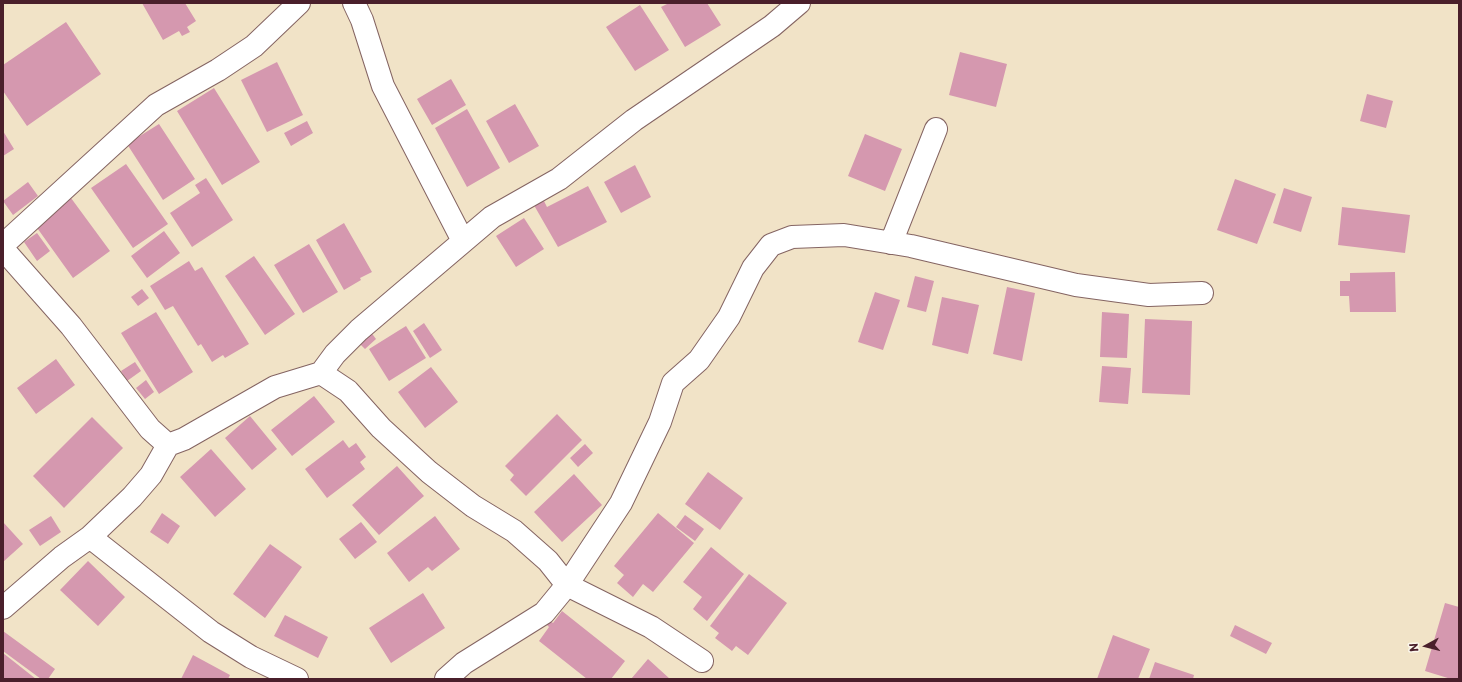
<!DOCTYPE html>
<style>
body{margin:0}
#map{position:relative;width:1462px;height:682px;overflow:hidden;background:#f1e3c7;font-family:"Playpen Sans",sans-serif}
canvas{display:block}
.frame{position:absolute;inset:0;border:4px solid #4a1f2b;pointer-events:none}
.north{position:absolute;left:1406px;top:626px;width:40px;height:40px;-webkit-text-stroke:3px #fbf7ec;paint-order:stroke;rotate:263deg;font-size:11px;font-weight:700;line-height:16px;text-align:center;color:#4a1f2b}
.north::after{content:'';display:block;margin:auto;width:14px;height:18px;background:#4a1f2b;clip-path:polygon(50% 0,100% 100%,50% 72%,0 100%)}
</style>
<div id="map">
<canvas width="1462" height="682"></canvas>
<div class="frame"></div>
<div class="north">N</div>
</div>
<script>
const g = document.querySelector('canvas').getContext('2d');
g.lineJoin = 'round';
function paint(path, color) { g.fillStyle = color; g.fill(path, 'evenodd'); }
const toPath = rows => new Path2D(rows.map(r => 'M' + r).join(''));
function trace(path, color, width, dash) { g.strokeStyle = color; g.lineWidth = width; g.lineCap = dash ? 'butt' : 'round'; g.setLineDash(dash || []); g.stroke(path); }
paint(toPath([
 [142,3,185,3,196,21,187,27,190,32,182,36,179,31,163,40],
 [669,3,707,3,721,25,685,47,661,7],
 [640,5,669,50,635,71,606,27],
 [66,22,101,74,27,126,3,91,3,65],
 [960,52,1007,64,996,107,949,95],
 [277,62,303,115,267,132,241,80],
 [451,79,466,105,432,125,417,99],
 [214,88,260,162,222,185,177,111],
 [1367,94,1393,101,1386,128,1360,121],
 [515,104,539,146,509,163,486,121],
 [467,109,500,168,467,187,435,128],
 [307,121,313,133,291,146,284,133],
 [159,124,195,179,163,200,127,144],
 [3,131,14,149,3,156],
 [865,134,902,149,885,191,848,176],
 [126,164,168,224,133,248,91,188],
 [635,165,651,197,621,213,604,182],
 [206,178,233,220,192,247,170,213,200,193,195,185],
 [1235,179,1276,194,1257,244,1217,230],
 [28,182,38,196,13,215,3,201],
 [588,186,607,222,558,247,531,200,541,195,547,207],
 [1284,188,1312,197,1301,232,1273,223],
 [71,198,110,251,73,278,35,225],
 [1342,207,1410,215,1405,253,1338,245],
 [524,218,544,249,516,267,496,236],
 [344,223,372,272,360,278,361,280,344,290,316,240],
 [164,231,180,253,147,278,131,256],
 [37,233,50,251,37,261,24,242],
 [309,244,338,292,303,313,274,265],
 [254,256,295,314,265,335,225,276],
 [189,261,195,271,202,267,249,344,225,358,223,355,212,362,201,344,198,346,173,306,165,310,150,286],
 [1395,272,1396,312,1350,312,1349,296,1340,296,1340,281,1350,281,1350,273],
 [915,276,934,281,926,312,907,307],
 [1007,287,1035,293,1022,361,993,354],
 [142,289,149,298,138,306,131,297],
 [875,292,900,300,883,350,858,342],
 [942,297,979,305,968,354,932,345],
 [156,312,193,372,159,394,121,333],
 [1102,312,1129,314,1127,358,1100,357],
 [1145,319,1192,321,1190,395,1142,393],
 [424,323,442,350,430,358,413,331],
 [406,326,426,358,389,381,369,349],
 [370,331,376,339,365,349,358,342],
 [56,359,75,385,36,414,17,388],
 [135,362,141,371,127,381,121,371],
 [1102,366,1131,368,1128,404,1099,402],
 [431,367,458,402,425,428,398,392],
 [146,380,154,392,145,399,136,388],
 [314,396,335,422,292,456,271,430],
 [557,414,582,440,526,496,510,480,514,475,505,466],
 [250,416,277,449,252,470,225,438],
 [92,417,123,448,64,508,33,476],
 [343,440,349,448,356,443,366,457,360,462,365,469,327,498,305,469],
 [585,444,593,453,578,467,570,458],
 [211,449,246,489,215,517,180,477],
 [397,466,424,496,379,535,352,505],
 [708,472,743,498,720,530,685,504],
 [574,474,602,505,562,542,534,512],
 [162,513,180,526,168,544,150,532],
 [658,513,694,543,653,592,643,584,633,597,617,583,624,575,614,566],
 [685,515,704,529,695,541,676,527],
 [51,516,61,532,40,546,29,530],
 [435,516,460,549,432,571,428,567,409,582,387,553],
 [3,522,23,544,3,562],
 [361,522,377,542,355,559,339,539],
 [270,544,302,567,265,618,233,594],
 [711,547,744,574,707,621,693,609,702,597,683,582],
 [88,561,125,597,98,626,60,590],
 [749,574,787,603,748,655,736,646,732,651,715,638,719,633,710,626],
 [423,593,445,628,391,663,369,628],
 [1445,603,1459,607,1459,679,1451,679,1425,671],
 [562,611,625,661,611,679,587,679,539,641,549,627,547,625,550,621,553,623],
 [285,615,328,637,318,658,274,636],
 [1235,625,1272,643,1266,654,1230,636],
 [3,631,55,669,48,679,41,679,3,651],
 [1113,635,1150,649,1138,679,1097,679],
 [3,653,36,679,3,679],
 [193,655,230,675,228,679,181,679],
 [648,659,670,679,631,679],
 [1155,662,1194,675,1193,679,1149,679]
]), '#d598af');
const minor = toPath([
 [354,3,362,20,383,86,463,241],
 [891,243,936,129],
 [3,245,156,105,218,70,254,46,299,3],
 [3,249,71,326,150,429,168,445,151,475,132,497,90,537,62,557,3,608],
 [321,373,335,354,359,330,492,217,559,179,634,120,772,26,799,3],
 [168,445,184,439,275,387,321,373,348,391,381,428,429,472,473,506,514,531,548,561,567,585,651,627,702,661],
 [90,537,211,632,251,657,297,679],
 [446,679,464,663,544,613,567,585,621,503,660,422,673,383,699,360,729,317,753,268,771,245,792,237,844,235,911,246,1076,285,1149,295,1202,293]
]);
trace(minor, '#846462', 24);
trace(minor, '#fff', 22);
</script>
